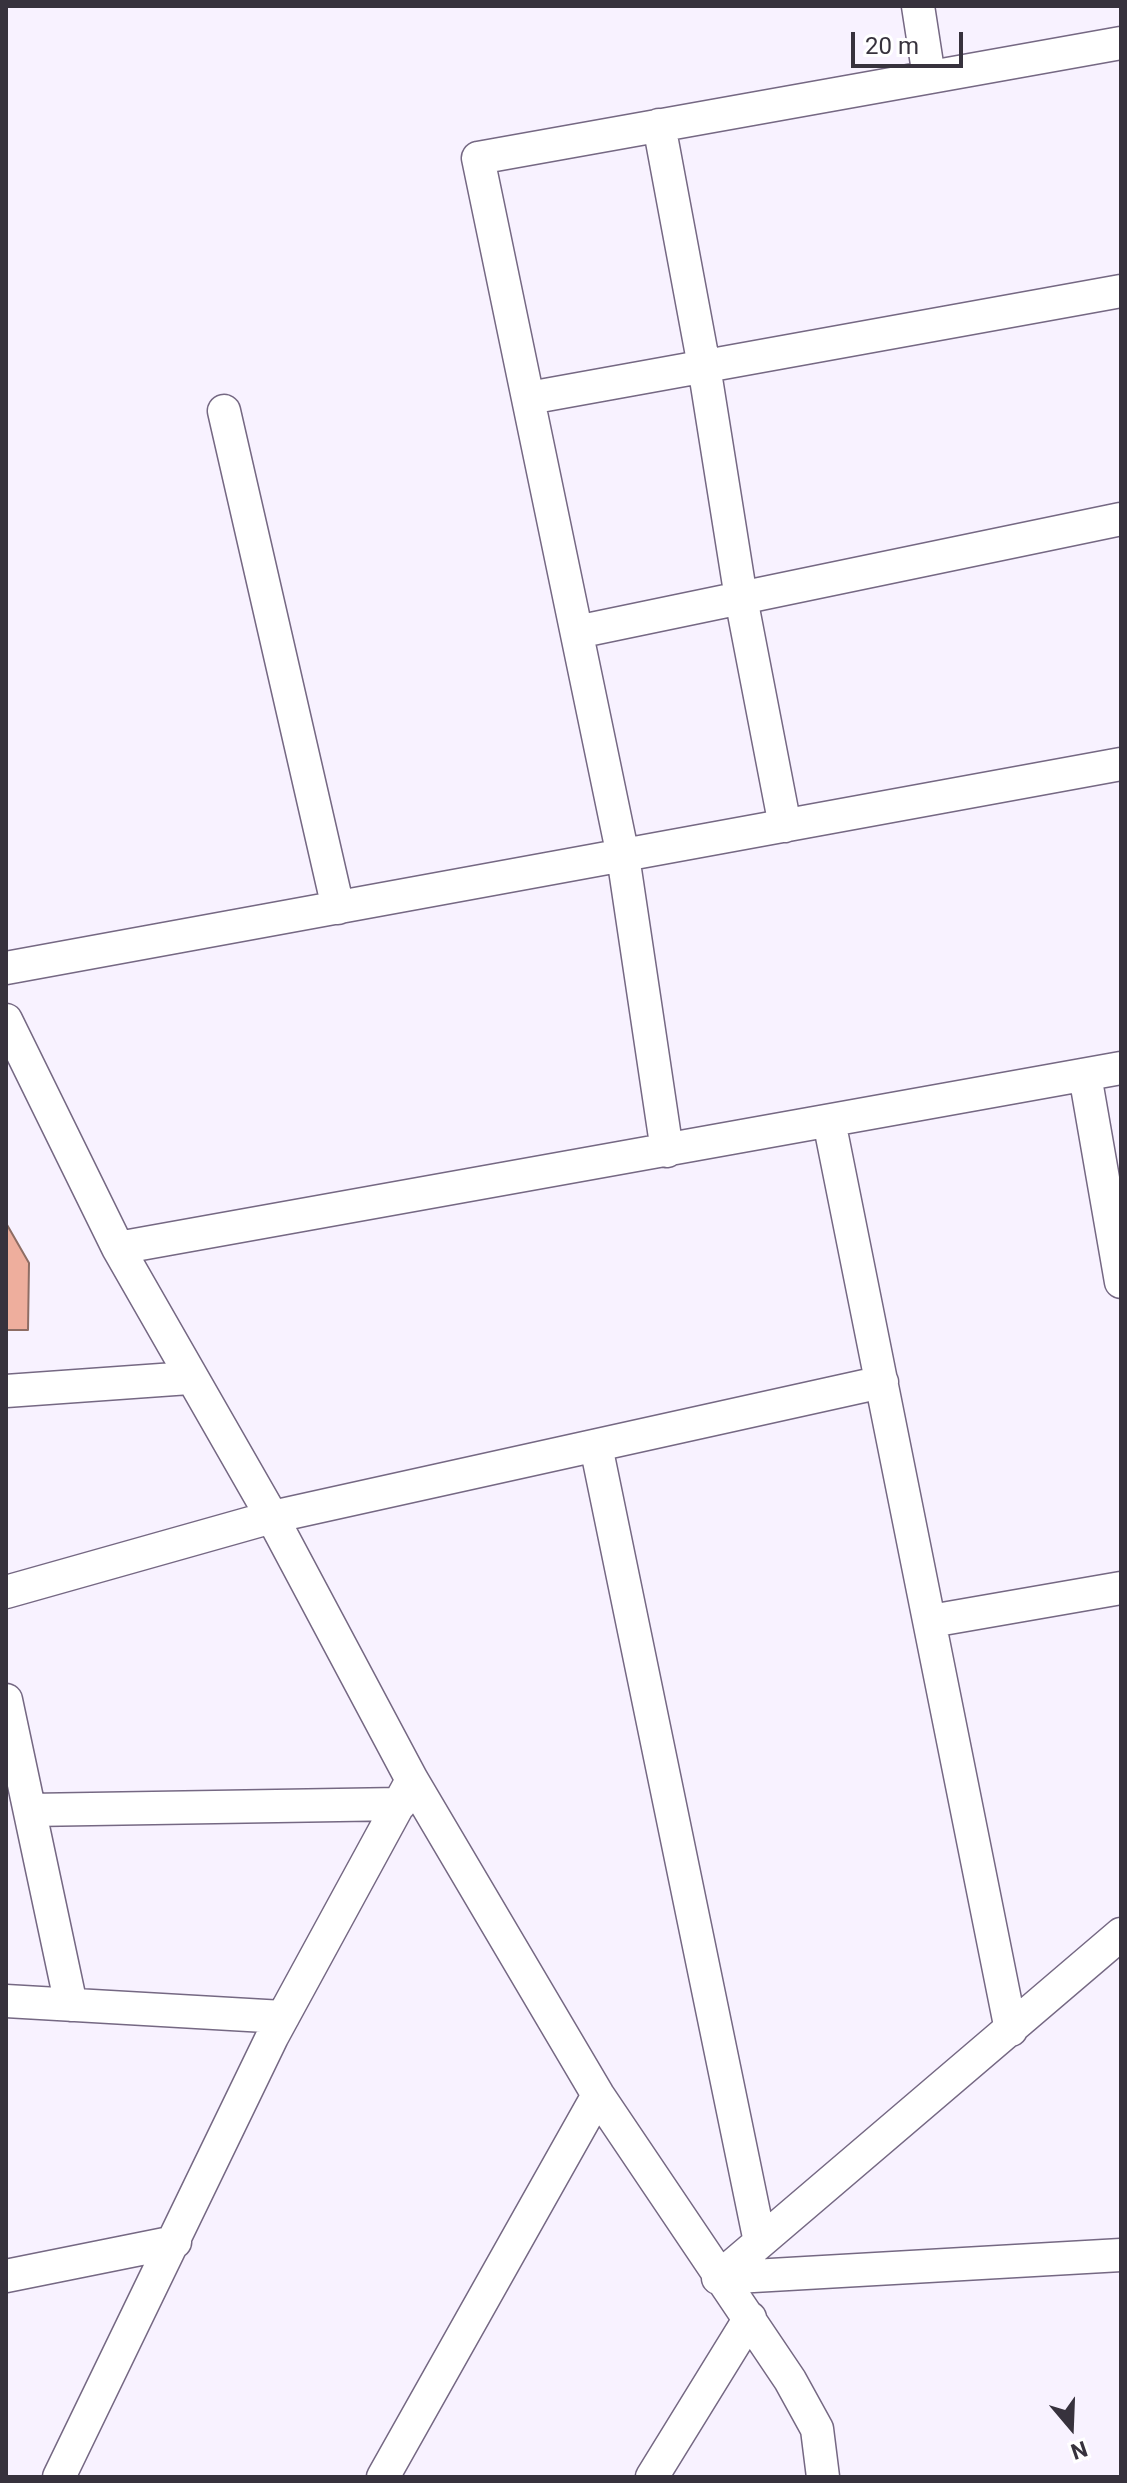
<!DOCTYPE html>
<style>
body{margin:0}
#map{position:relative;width:1127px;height:2483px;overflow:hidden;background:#f8f2ff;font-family:Roboto,sans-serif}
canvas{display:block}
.frame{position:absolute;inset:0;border:8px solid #37323d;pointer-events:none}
.north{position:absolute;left:1031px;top:2387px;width:80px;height:80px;-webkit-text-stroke:6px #fff;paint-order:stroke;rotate:161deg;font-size:22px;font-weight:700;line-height:32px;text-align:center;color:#37323d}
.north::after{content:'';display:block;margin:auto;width:28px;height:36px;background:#37323d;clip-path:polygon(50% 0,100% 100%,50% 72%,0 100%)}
.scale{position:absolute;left:851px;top:32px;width:112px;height:36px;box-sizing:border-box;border:4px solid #37323d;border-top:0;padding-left:10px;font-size:24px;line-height:28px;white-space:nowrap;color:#37323d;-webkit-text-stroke:6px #fff;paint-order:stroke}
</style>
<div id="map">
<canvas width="1127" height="2483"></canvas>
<div class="frame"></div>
<div class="north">N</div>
<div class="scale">20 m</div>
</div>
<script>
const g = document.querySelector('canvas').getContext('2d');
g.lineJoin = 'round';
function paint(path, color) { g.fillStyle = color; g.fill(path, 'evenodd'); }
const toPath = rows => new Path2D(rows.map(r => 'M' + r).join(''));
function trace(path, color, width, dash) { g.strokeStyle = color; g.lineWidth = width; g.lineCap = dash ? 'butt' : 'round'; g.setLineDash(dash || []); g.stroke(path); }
const building = toPath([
 [6,1223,29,1263,28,1330,6,1330,6,1223]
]);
paint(building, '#eeae9d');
trace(building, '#8e6d64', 2);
const street = toPath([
 [918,6,929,77],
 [659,125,704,366,741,598,785,826],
 [529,398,1121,291],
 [224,411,338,908],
 [577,632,1121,519],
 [6,968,1121,764],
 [6,1020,118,1248,272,1517,412,1780,598,2095,790,2380,817,2429,823,2477],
 [1085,1075,1121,1282],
 [829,1121,1011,2030],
 [667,1151,623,856,478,158,1121,43],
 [118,1248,1121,1068],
 [6,1391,189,1378],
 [596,1446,760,2242],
 [6,1592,272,1517,882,1382],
 [931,1621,1121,1588],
 [6,1700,71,2005],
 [30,1810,400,1804],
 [6,2001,283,2017],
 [6,2276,175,2242],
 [718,2278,1121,1934],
 [718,2278,1121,2255],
 [59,2477,272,2037,412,1780],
 [383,2477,598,2095],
 [652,2477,750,2318]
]);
trace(street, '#756883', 35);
trace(street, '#fff', 32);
</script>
